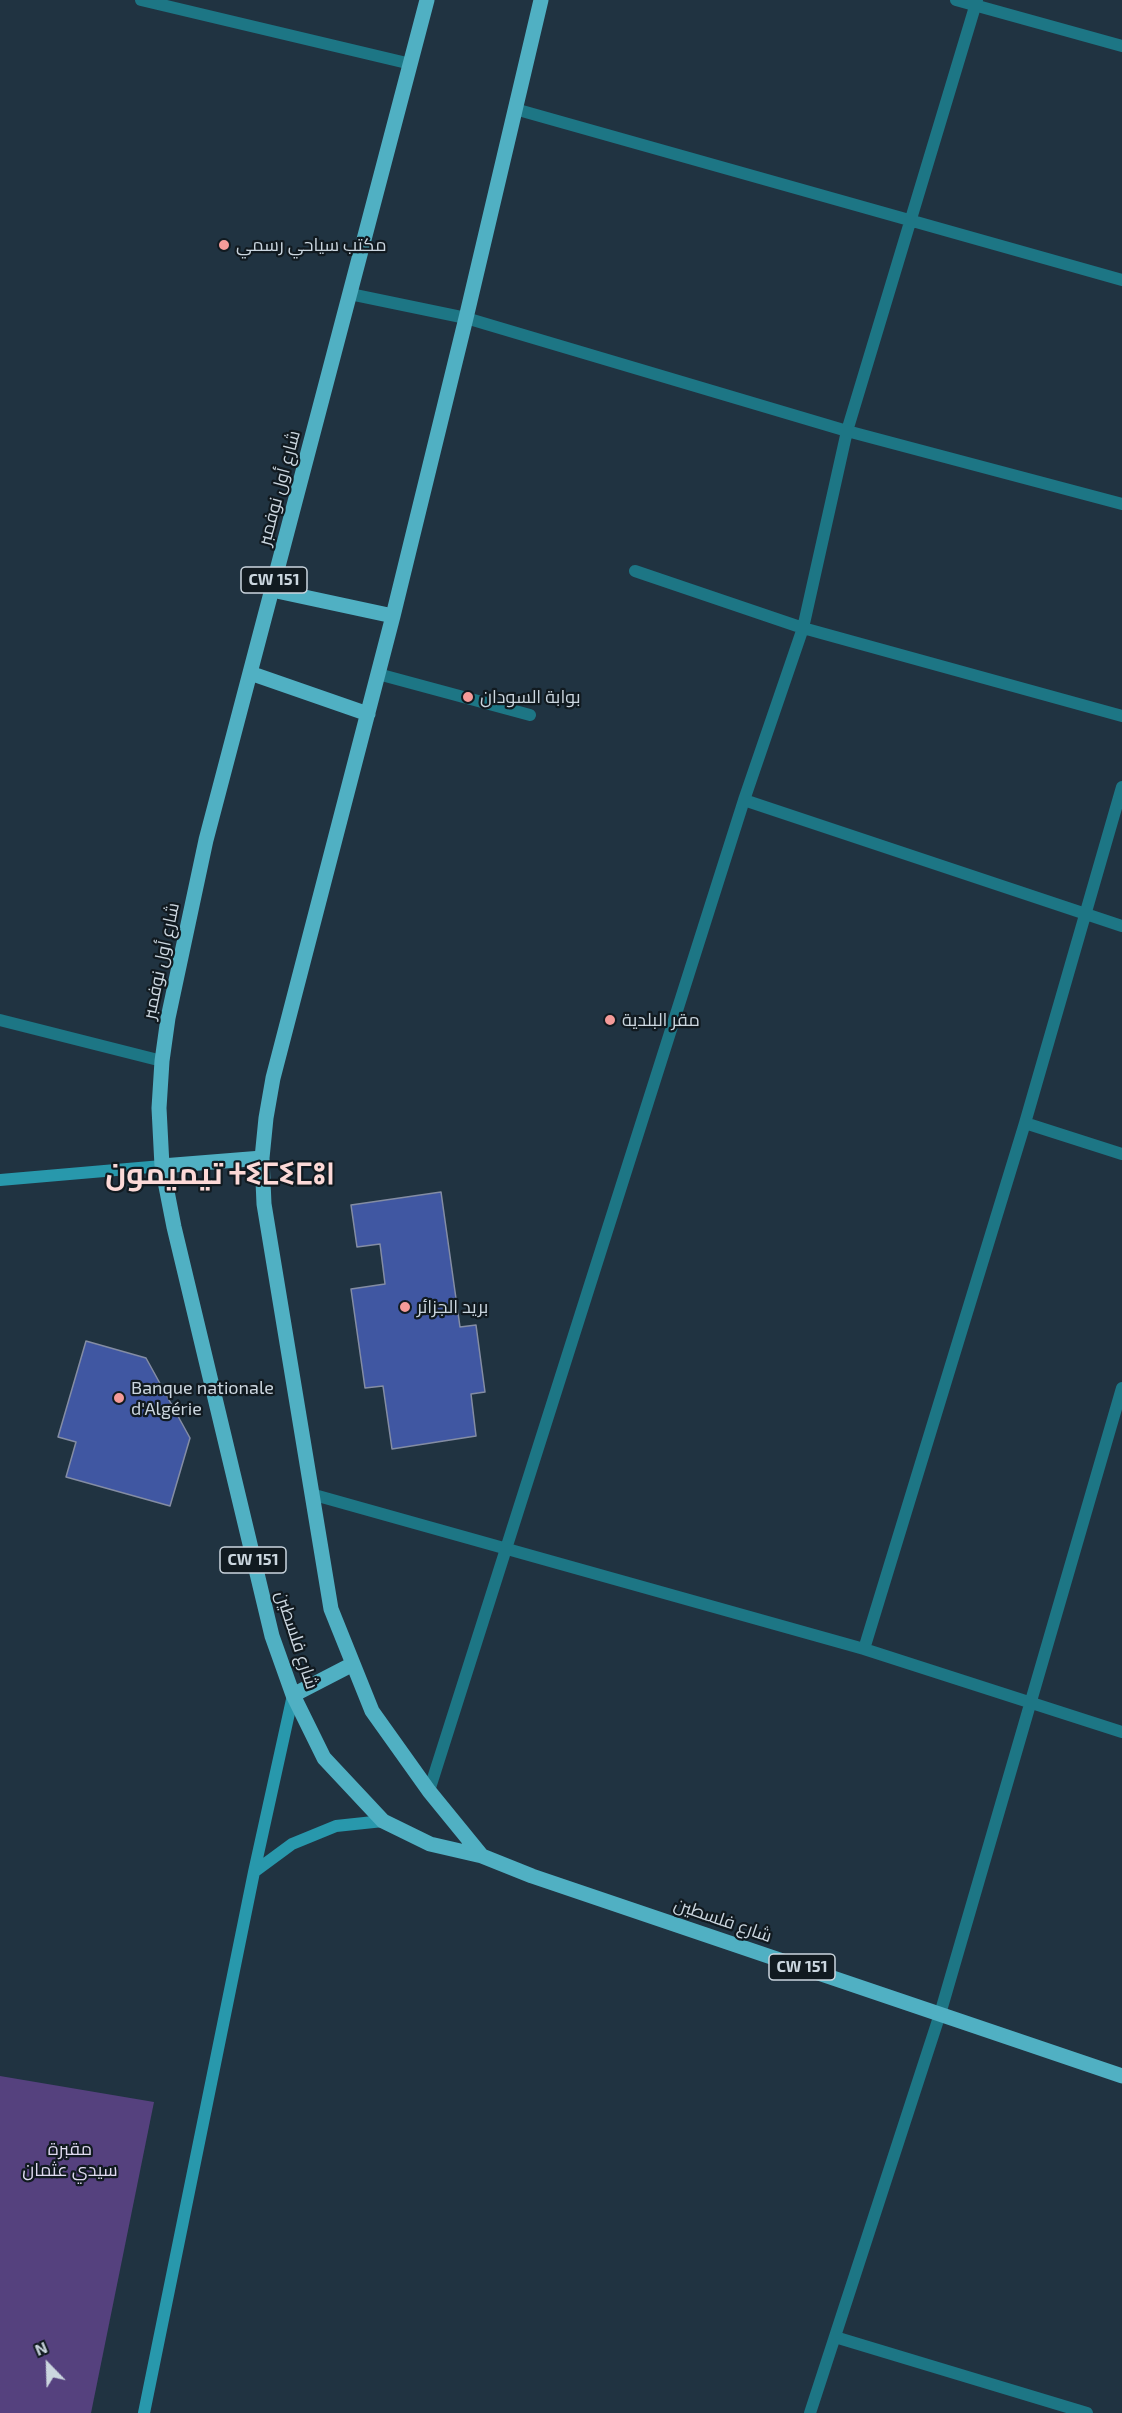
<!DOCTYPE html>
<meta charset="utf-8">
<style>
body{margin:0}
#map{position:relative;width:1122px;height:2413px;overflow:hidden;background:#203341;font-family:"Exo 2",sans-serif}
canvas{display:block}
.north{position:absolute;left:18px;top:2335px;width:60px;height:60px;-webkit-text-stroke:4px #111a20;paint-order:stroke;rotate:337deg;font-size:16px;font-weight:700;line-height:24px;text-align:center;color:#cbd6df}
.north::after{content:'';display:block;margin:auto;width:21px;height:27px;background:#cbd6df;clip-path:polygon(50% 0,100% 100%,50% 72%,0 100%)}
</style>
<div id="map">
<canvas width="1122" height="2413"></canvas>
<div class="north">N</div>
</div>
<script>
const g = document.querySelector('canvas').getContext('2d');
g.lineJoin = 'round';
function paint(path, color) { g.fillStyle = color; g.fill(path, 'evenodd'); }
const toPath = rows => new Path2D(rows.map(r => 'M' + r).join(''));
function trace(path, color, width, dash) { g.strokeStyle = color; g.lineWidth = width; g.lineCap = dash ? 'butt' : 'round'; g.setLineDash(dash || []); g.stroke(path); }
function label(font, color, halo, rows, align = 'center') {
  g.font = font + ' "Exo 2",Cairo,"Noto Sans Tifinagh",sans-serif'; g.lineWidth = 4.5; g.setLineDash([]); g.textBaseline = 'middle'; g.strokeStyle = halo; g.fillStyle = color; for (const [text, x, y, turn = 0] of rows) {
    g.save(); g.translate(x, y); g.rotate((+turn || 0) * Math.PI / 180); g.textAlign = isNaN(turn) ? turn : align; if (halo) g.strokeText(text, 0, 0); g.fillText(text, 0, 0); g.restore();
  }
}
paint(toPath([
 [0,2076,154,2102,91,2413,0,2413]
]), '#55417e');
const building = toPath([
 [441,1192,460,1327,476,1325,485,1392,471,1394,476,1436,392,1449,383,1386,365,1388,351,1289,385,1284,380,1244,357,1247,351,1205,441,1192],
 [86,1341,146,1358,190,1438,170,1506,66,1477,76,1442,58,1437,86,1341]
]);
paint(building, '#4057a2');
trace(building, '#848da4', 1.5);
trace(toPath([
 [378,674,530,715],
 [0,1020,162,1061]
]), '#1d7685', 12);
trace(toPath([
 [141,0,411,64],
 [956,0,1122,46],
 [977,0,847,431,1122,504],
 [515,109,1122,280],
 [350,294,466,318,847,431,803,628,744,800,429,1791],
 [635,571,803,628,1122,716],
 [744,800,1122,926],
 [1025,1123,1122,1154],
 [311,1494,864,1649,1122,1732],
 [864,1649,1025,1123,1122,787],
 [835,2337,1087,2413],
 [810,2413,940,2014,1122,1388]
]), '#1d7685', 12);
trace(toPath([
 [0,1180,162,1166],
 [254,1872,292,1844,336,1826,383,1821],
 [144,2413,254,1872,293,1695]
]), '#2898ac', 12);
trace(toPath([
 [427,0,206,840,168,1018,162,1061,159,1108,162,1166,174,1227,272,1636,293,1695,324,1758,383,1821,430,1844,482,1856,532,1876,1122,2076],
 [272,590,393,616],
 [250,673,368,714],
 [162,1166,262,1158],
 [293,1695,353,1664],
 [482,1856,429,1791,372,1711,331,1609,264,1204,262,1158,266,1118,273,1078,393,616,466,318,541,0]
]), '#50b0c3', 15);
for (const [x, y, r, color] of [
 [224,245,6,"#f59b99"],
 [468,697,6,"#f59b99"],
 [610,1020,6,"#f59b99"],
 [405,1307,6,"#f59b99"],
 [119,1398,6,"#f59b99"]
]) { const dot = new Path2D(); dot.arc(x, y, r, 0, 2 * Math.PI); g.fillStyle = color; g.fill(dot); trace(dot, '#111a20', 2); }
for (const [x, y, w] of [
 [274,580,66],
 [253,1560,66],
 [802,1967,66]
]) { const box = new Path2D(); box.roundRect(x - w / 2, y - 13, w, 26, 4.5); g.fillStyle = '#111a20'; g.fill(box); trace(box, '#cbd6df', 1.5); }
label('bold 16px', '#cbd6df', null, [
 ["CW 151",274,580],
 ["CW 151",253,1560],
 ["CW 151",802,1967]
]);
label('18px', '#cbd6df', '#111a20', [
 ["مكتب سياحي رسمي",236,245],
 ["بوابة السودان",480,697],
 ["مقر البلدية",622,1020],
 ["بريد الجزائر",417,1307],
 ["Banque nationale",131,1388],
 ["d'Algérie",131,1409]
], 'left');
label('18px', '#cbd6df', '#111a20', [
 ["شارع أول نوفمبر",279,488,-75],
 ["شارع أول نوفمبر",161,961,-78],
 ["شارع فلسطين",297,1640,72],
 ["شارع فلسطين",723,1920,19]
]);
label('18px', '#dfdaf0', '#111a20', [
 ["مقبرة",70,2149],
 ["سيدي عثمان",70,2170]
]);
label('bold 30px', '#fcd9d7', '#111a20', [
 ["تيميمون ⵜⵉⵎⵉⵎⵓⵏ",220,1174]
]);
</script>
